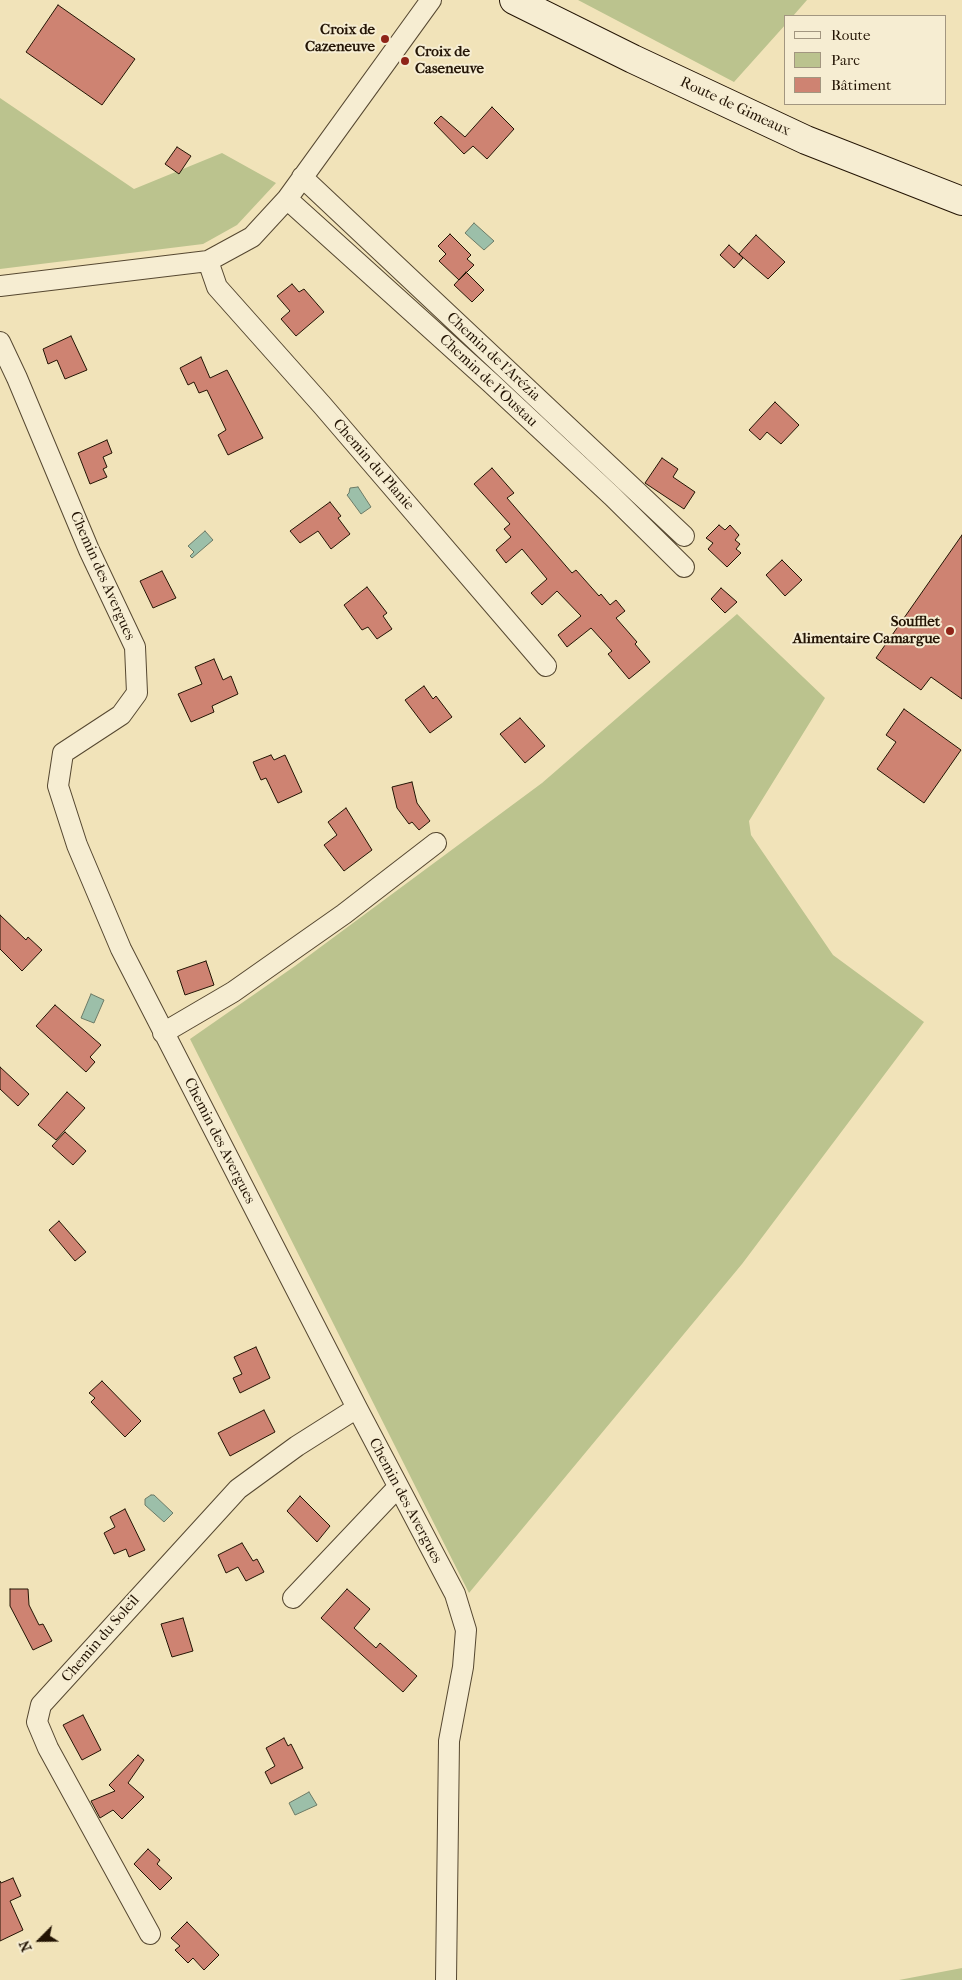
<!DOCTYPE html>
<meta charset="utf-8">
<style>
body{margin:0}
#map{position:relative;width:962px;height:1980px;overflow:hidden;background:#f1e3b9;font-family:"IM FELL French Canon",serif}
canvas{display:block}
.legend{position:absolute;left:784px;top:15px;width:162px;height:90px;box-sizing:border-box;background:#f6edd2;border:1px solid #a29680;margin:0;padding:6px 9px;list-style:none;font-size:15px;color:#231404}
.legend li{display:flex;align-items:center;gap:10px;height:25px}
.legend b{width:25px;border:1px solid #a29680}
.north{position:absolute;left:15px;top:1915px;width:50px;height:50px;-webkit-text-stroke:4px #f6edd2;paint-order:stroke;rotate:247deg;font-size:14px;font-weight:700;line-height:20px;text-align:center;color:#231404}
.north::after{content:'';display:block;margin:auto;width:18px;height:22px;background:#231404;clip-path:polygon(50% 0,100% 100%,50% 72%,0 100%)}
</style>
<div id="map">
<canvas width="962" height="1980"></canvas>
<ul class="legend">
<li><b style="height:6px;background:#f6edd2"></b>Route</li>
<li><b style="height:14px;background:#bbc38e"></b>Parc</li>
<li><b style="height:14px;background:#ce8372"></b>Bâtiment</li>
</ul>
<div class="north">N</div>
</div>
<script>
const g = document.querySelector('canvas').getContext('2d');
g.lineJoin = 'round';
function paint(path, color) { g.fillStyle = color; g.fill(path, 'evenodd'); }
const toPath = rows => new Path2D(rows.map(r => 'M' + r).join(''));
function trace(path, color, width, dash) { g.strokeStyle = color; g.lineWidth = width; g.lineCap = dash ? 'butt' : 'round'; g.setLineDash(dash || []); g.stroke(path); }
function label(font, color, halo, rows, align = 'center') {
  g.font = font + ' "IM FELL French Canon",serif'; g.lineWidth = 4; g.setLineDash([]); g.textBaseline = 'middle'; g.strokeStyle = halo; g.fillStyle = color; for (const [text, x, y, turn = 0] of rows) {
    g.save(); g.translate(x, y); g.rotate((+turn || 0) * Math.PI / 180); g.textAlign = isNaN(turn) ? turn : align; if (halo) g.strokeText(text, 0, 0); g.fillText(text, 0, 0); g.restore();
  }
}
paint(toPath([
 [578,0,807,0,793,16,786,16,786,24,734,82],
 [0,98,134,189,222,153,276,183,237,225,203,244,0,269],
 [737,614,825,698,749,821,751,835,833,955,924,1022,742,1264,469,1593,190,1039,295,966,542,783],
 [962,1968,962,1980,899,1980]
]), '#bbc38e');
const water = toPath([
 [474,223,494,241,484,250,465,233,474,223],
 [358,487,371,507,361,514,347,495,349,493,350,488,358,487],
 [205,531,213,540,192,558,190,556,194,552,188,546,205,531],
 [91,994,104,1000,94,1023,81,1018,91,994],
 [151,1495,154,1495,173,1513,164,1522,145,1505,145,1499,151,1495],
 [309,1792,317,1805,295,1815,289,1803,309,1792]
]);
paint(water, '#9cbfa9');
trace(water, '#6c7b67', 1);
const building = toPath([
 [58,5,135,59,102,105,26,52,58,5],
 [492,107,514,129,487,159,473,146,464,154,434,123,441,116,465,137,492,107],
 [177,147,191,156,179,174,165,164,177,147],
 [450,234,471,255,467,259,474,265,459,280,439,261,446,254,438,246,450,234],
 [756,235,785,262,768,279,739,254,756,235],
 [729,245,743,258,734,268,720,255,729,245],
 [466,272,484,290,472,302,454,285,466,272],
 [292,284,299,292,304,289,324,312,296,336,281,319,290,311,277,296,292,284],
 [71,336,87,370,65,379,57,360,48,364,43,349,71,336],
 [201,357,210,378,227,370,263,438,228,455,218,435,226,430,207,390,199,393,194,382,188,385,180,368,201,357],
 [775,402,799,425,781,444,767,432,760,440,749,430,775,402],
 [107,440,112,453,103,457,107,467,103,469,107,477,90,484,78,453,107,440],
 [662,458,678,469,673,477,695,492,684,509,645,483,662,458],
 [492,468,514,493,507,498,572,573,576,570,599,596,601,594,610,605,616,600,625,611,616,618,637,642,635,644,650,662,629,679,608,654,612,651,591,628,567,647,558,635,581,616,557,591,542,605,531,593,547,579,522,549,506,563,496,550,511,537,504,529,510,524,474,484,492,468],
 [330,502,341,516,338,518,350,534,331,549,318,531,300,543,290,531,330,502],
 [719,525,725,530,730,525,739,535,735,540,740,544,736,549,741,553,727,567,708,549,713,543,706,538,719,525],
 [962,535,962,699,931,677,921,690,876,658,962,535],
 [782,560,802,580,785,596,766,575,782,560],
 [162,571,176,598,153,608,140,581,162,571],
 [367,587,387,613,383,616,392,629,377,639,368,627,362,630,344,605,367,587],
 [721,588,737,602,725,613,711,599,721,588],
 [214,659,223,680,231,676,238,694,212,706,214,712,191,722,178,694,202,684,195,667,214,659],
 [424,686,433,699,436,696,452,717,430,733,405,700,424,686],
 [904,709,961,750,924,803,877,769,896,742,886,735,904,709],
 [520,718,545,746,525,763,500,734,520,718],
 [271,755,274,760,285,755,302,792,278,803,266,778,261,780,253,762,271,755],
 [412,782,417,803,430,821,419,830,412,822,409,824,397,808,392,787,412,782],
 [346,808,372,850,344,871,324,845,337,835,328,822,346,808],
 [0,915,26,940,28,937,42,950,22,971,0,949,0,915],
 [206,961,214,985,185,995,177,971,206,961],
 [55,1005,101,1045,90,1057,95,1062,86,1072,36,1026,55,1005],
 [0,1067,29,1094,18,1106,0,1089,0,1067],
 [67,1092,85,1108,56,1140,38,1125,67,1092],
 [65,1132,86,1151,73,1165,52,1146,65,1132],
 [59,1221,86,1252,75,1261,49,1230,59,1221],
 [256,1347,270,1378,240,1393,233,1378,242,1374,234,1357,256,1347],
 [102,1381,141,1421,125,1437,91,1402,95,1398,89,1393,102,1381],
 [264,1410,275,1432,230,1456,218,1433,264,1410],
 [300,1496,330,1526,317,1542,287,1511,300,1496],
 [125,1509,145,1550,129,1557,126,1549,114,1554,104,1533,115,1527,110,1517,125,1509],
 [242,1543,253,1561,257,1559,264,1572,246,1581,238,1567,226,1573,218,1555,242,1543],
 [10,1589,28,1589,29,1605,39,1625,43,1624,52,1641,33,1650,10,1606,10,1589],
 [347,1589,370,1609,354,1628,376,1648,380,1643,417,1676,403,1692,321,1618,347,1589],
 [183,1618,193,1651,172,1657,161,1624,183,1618],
 [83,1715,101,1750,82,1760,63,1725,83,1715],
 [284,1738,288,1746,291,1744,303,1768,271,1784,265,1772,275,1766,266,1748,284,1738],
 [138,1755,144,1760,128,1783,144,1797,122,1819,113,1810,100,1818,91,1801,115,1791,109,1785,138,1755],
 [148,1849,160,1860,157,1864,172,1878,160,1890,134,1864,148,1849],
 [13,1878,21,1896,10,1901,23,1930,0,1941,0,1881,1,1883,13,1878],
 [187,1922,219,1955,204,1970,193,1958,188,1963,175,1950,180,1946,171,1938,187,1922]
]);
paint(building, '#ce8372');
trace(building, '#231404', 1);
const street = toPath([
 [302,177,684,536],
 [287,199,491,383,612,496,684,567],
 [208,261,217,287,322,405,546,666],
 [0,286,208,261,252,237,287,199,431,0],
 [0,342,17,378,89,550,135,647,137,693,121,715,63,753,58,786,77,845,121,949,357,1408,455,1594,466,1630,463,1667,449,1741,446,1980],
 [163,1033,233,992,344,914,436,843],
 [293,1598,398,1487],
 [150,1934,48,1748,37,1722,41,1705,238,1489,297,1446,357,1408]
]);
const secondary = toPath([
 [514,0,633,59,806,140,962,201]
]);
trace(street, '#564831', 22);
trace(secondary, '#231404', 30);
trace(street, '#f6edd2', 20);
trace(secondary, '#f6edd2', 28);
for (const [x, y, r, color] of [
 [385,39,5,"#8f2418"],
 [405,61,5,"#8f2418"],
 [950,631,5,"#8f2418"]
]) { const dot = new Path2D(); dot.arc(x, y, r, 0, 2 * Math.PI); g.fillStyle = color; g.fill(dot); trace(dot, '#f6edd2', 2); }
label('bold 15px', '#231404', '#f6edd2', [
 ["Croix de",375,30],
 ["Cazeneuve",375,47],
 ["Croix de",415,52,"left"],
 ["Caseneuve",415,69,"left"],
 ["Soufflet",940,622],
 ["Alimentaire Camargue",940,639]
], 'right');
label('15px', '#231404', '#f6edd2', [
 ["Route de Gimeaux",735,107,25],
 ["Chemin de l'Arézia",493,357,43],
 ["Chemin de l'Oustau",488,381,43],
 ["Chemin du Planie",373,465,49],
 ["Chemin des Avergues",102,576,66],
 ["Chemin des Avergues",219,1141,63],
 ["Chemin des Avergues",405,1501,62],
 ["Chemin du Soleil",101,1639,-49]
]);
</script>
